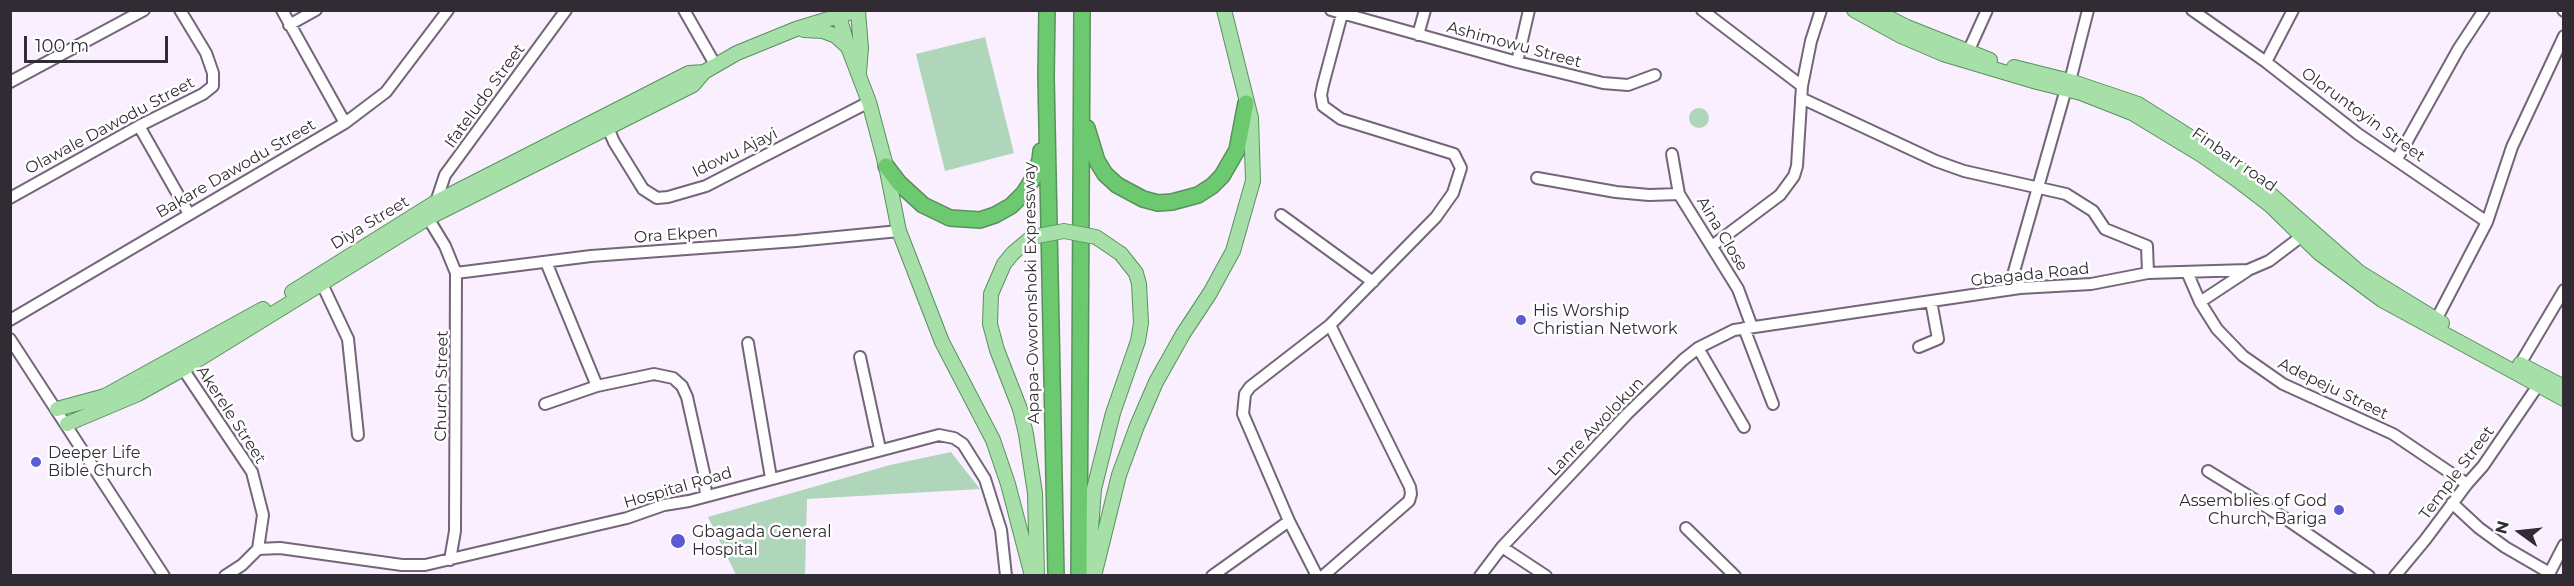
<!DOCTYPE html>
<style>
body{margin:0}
#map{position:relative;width:2574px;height:586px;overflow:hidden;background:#f9effe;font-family:Montserrat,sans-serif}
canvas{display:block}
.frame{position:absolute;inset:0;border:12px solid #312b34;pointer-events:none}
.north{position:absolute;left:2490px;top:502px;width:60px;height:60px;-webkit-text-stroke:4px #fff;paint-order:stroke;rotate:285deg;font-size:16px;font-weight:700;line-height:24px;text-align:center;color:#312b34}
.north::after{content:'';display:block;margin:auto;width:21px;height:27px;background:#312b34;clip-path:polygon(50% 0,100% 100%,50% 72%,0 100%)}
.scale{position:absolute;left:24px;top:36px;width:144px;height:27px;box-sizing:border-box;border:3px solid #312b34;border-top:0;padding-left:8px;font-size:18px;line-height:21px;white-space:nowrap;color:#312b34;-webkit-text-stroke:4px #fff;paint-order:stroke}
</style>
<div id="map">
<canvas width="2574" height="586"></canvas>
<div class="frame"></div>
<div class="north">N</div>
<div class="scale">100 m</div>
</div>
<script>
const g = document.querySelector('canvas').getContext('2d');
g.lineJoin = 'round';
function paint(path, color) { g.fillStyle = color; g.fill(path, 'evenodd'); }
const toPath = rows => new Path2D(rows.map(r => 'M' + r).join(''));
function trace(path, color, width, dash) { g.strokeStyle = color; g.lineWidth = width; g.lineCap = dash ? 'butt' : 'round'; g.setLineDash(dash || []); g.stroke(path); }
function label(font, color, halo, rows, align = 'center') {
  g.font = font + ' Montserrat,sans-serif'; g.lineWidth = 5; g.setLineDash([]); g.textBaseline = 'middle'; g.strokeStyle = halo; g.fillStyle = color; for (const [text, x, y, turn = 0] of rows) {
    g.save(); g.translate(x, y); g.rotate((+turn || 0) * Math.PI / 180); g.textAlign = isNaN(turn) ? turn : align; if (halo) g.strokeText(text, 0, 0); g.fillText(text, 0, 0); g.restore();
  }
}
paint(toPath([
 [985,37,1014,153,945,171,916,54],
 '1689 118a10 10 0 1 1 20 0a10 10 0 1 1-20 0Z',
 [951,452,980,489,807,499,805,575,736,575,708,517,890,465]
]), '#afd5bb');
const minor = toPath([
 [282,10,345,123],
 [684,10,716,66],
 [1331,10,1517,62,1603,83,1628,85,1655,75],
 [1702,10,1802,86],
 [2192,10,2266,62,2358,134,2487,222],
 [2563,10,2564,11],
 [289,25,316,10],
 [1418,35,1425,10],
 [1968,52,1987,10],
 [1517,62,1529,10],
 [2266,62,2293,10],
 [2070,81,2088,10],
 [10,82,144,10],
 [1801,98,1936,161,1964,171,2066,194,2093,211,2105,229,2147,246,2148,273],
 [139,126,189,214],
 [608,128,614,142,643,189,657,198,668,197,706,186,869,102],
 [1672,154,1679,194,1738,289,1752,327],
 [2397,159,2459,48,2484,10],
 [1537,178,1616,192,1649,195,1679,194],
 [10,198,139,126,203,94,213,86,213,73,206,53,180,10],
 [436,202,445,175,566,10],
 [1281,215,1373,282],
 [428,218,445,246,456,273,455,531,450,560],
 [1712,246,1780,195,1794,176,1797,166,1802,86,1811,41,1821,10],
 [546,262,597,386],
 [2187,272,2200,302,2217,329,2243,356,2283,384,2393,434,2467,484],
 [456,273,591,256,796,241,899,231],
 [322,284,348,339,358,435],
 [2009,289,2066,89],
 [2200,302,2247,271],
 [10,320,345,123,386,92,448,10],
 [2436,320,2487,222,2512,147,2564,36],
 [1744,328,1773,404],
 [10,339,164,576],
 [748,343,771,478],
 [1919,347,1938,339,1931,301],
 [1698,348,1744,427],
 [860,357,880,449],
 [2520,364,2564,290],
 [183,369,252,472,263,515,258,549],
 [545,404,597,386,654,374,673,378,682,386,687,397,704,473,706,496],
 [2208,471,2286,519,2369,576],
 [2452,503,2479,528,2505,547,2548,572],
 [1686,528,1735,576],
 [1502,547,1546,576],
 [258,549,280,548,402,565,425,565,627,518,664,505,689,501,939,435,954,438,963,444,985,479,1001,530,1006,576],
 [225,576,242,565,258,549],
 [1212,576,1289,521],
 [1317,576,1289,521,1243,414,1245,394,1250,387,1330,325,1436,217,1453,193,1461,168,1454,154,1341,119,1323,106,1321,95,1323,85,1342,14],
 [1323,576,1409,501,1411,494,1410,487,1330,325],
 [1480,576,1502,547,1627,414,1683,360,1698,348,1734,330,2020,288,2091,284,2148,273,2248,270,2269,261,2302,236],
 [2395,576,2425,540,2467,484,2483,466,2539,384],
 [2548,576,2564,545]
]);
const major = toPath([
 [1854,10,1901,36,1943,54,2037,82,2081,93,2132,113,2203,156,2237,180,2271,206,2319,253,2382,300,2564,399],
 [1874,10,1907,27,1990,60],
 [858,11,861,48,859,72],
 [839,16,848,47,869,102,886,166,899,231,942,342,993,440,1008,484,1032,576],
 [804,30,823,31,836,36,848,47],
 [2014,67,2070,81,2138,104,2244,171,2359,272,2442,323],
 [1013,253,1004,264,991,294,990,324,997,350,1020,409,1026,434,1035,493,1037,575],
 [292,292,436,202,689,73,704,72],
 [2520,364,2564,387],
 [57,409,105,396,263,309],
 [67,424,138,394,183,369,428,218,693,85,704,72,737,53,796,29,858,10],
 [1091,570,1089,555,1094,489,1113,413,1138,341,1141,323,1139,284,1136,273,1121,254],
 [1094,576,1119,475,1137,426,1156,382,1183,334,1210,293,1233,251,1253,181,1251,118,1224,10]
]);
const highway = toPath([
 [1047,10,1046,76,1056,576],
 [1087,128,1097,161,1105,174,1117,185,1143,199,1158,203,1172,202,1198,195,1212,186,1222,176,1237,150,1246,103],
 [886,166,899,183,923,205,950,218,980,220,995,215,1011,206,1024,193,1034,177,1040,160,1041,151],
 [1079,576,1082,10]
]);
trace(minor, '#74657a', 14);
trace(major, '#58925b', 16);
trace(highway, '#58925b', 18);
trace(minor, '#fff', 10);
trace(major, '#a7dfa9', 14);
trace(highway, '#6dc970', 15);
const majorBridge = toPath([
 [1013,253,1032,237,1064,231,1096,237,1121,254]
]);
trace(majorBridge, '#58925b', 16, []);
trace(majorBridge, '#a7dfa9', 14);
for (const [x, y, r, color] of [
 [1521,320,6,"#5b5cd4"],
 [36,462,6,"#5b5cd4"],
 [2339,510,6,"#5b5cd4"],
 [678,541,8,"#5b5cd4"]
]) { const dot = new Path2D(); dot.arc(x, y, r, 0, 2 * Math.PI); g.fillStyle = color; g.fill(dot); trace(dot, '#fff', 2); }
label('16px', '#312b34', '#fff', [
 ["Ashimowu Street",1514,45,15],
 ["Ifateludo Street",485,96,-54],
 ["Oloruntoyin Street",2363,115,36],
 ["Olawale Dawodu Street",110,126,-28],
 ["Idowu Ajayi",735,153,-26],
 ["Finbarr road",2234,160,35],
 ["Bakare Dawodu Street",236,169,-30],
 ["Diya Street",370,223,-31],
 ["Aina Close",1722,234,59],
 ["Ora Ekpen",676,235,-4],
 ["Gbagada Road",2030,275,-6],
 ["Apapa-Oworonshoki Expressway",1032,293,-91],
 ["Church Street",442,386,-89],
 ["Adepeju Street",2333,389,26],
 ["Akerele Street",231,415,57],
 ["Lanre Awolokun",1596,427,-46],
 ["Temple Street",2457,473,-53],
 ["Hospital Road",678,488,-16]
]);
label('16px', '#312b34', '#fff', [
 ["His Worship",1533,311],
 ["Christian Network",1533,329],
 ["Deeper Life",48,453],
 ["Bible Church",48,471],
 ["Assemblies of God",2327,501,"right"],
 ["Church, Bariga",2327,519,"right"],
 ["Gbagada General",692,532],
 ["Hospital",692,550]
], 'left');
</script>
